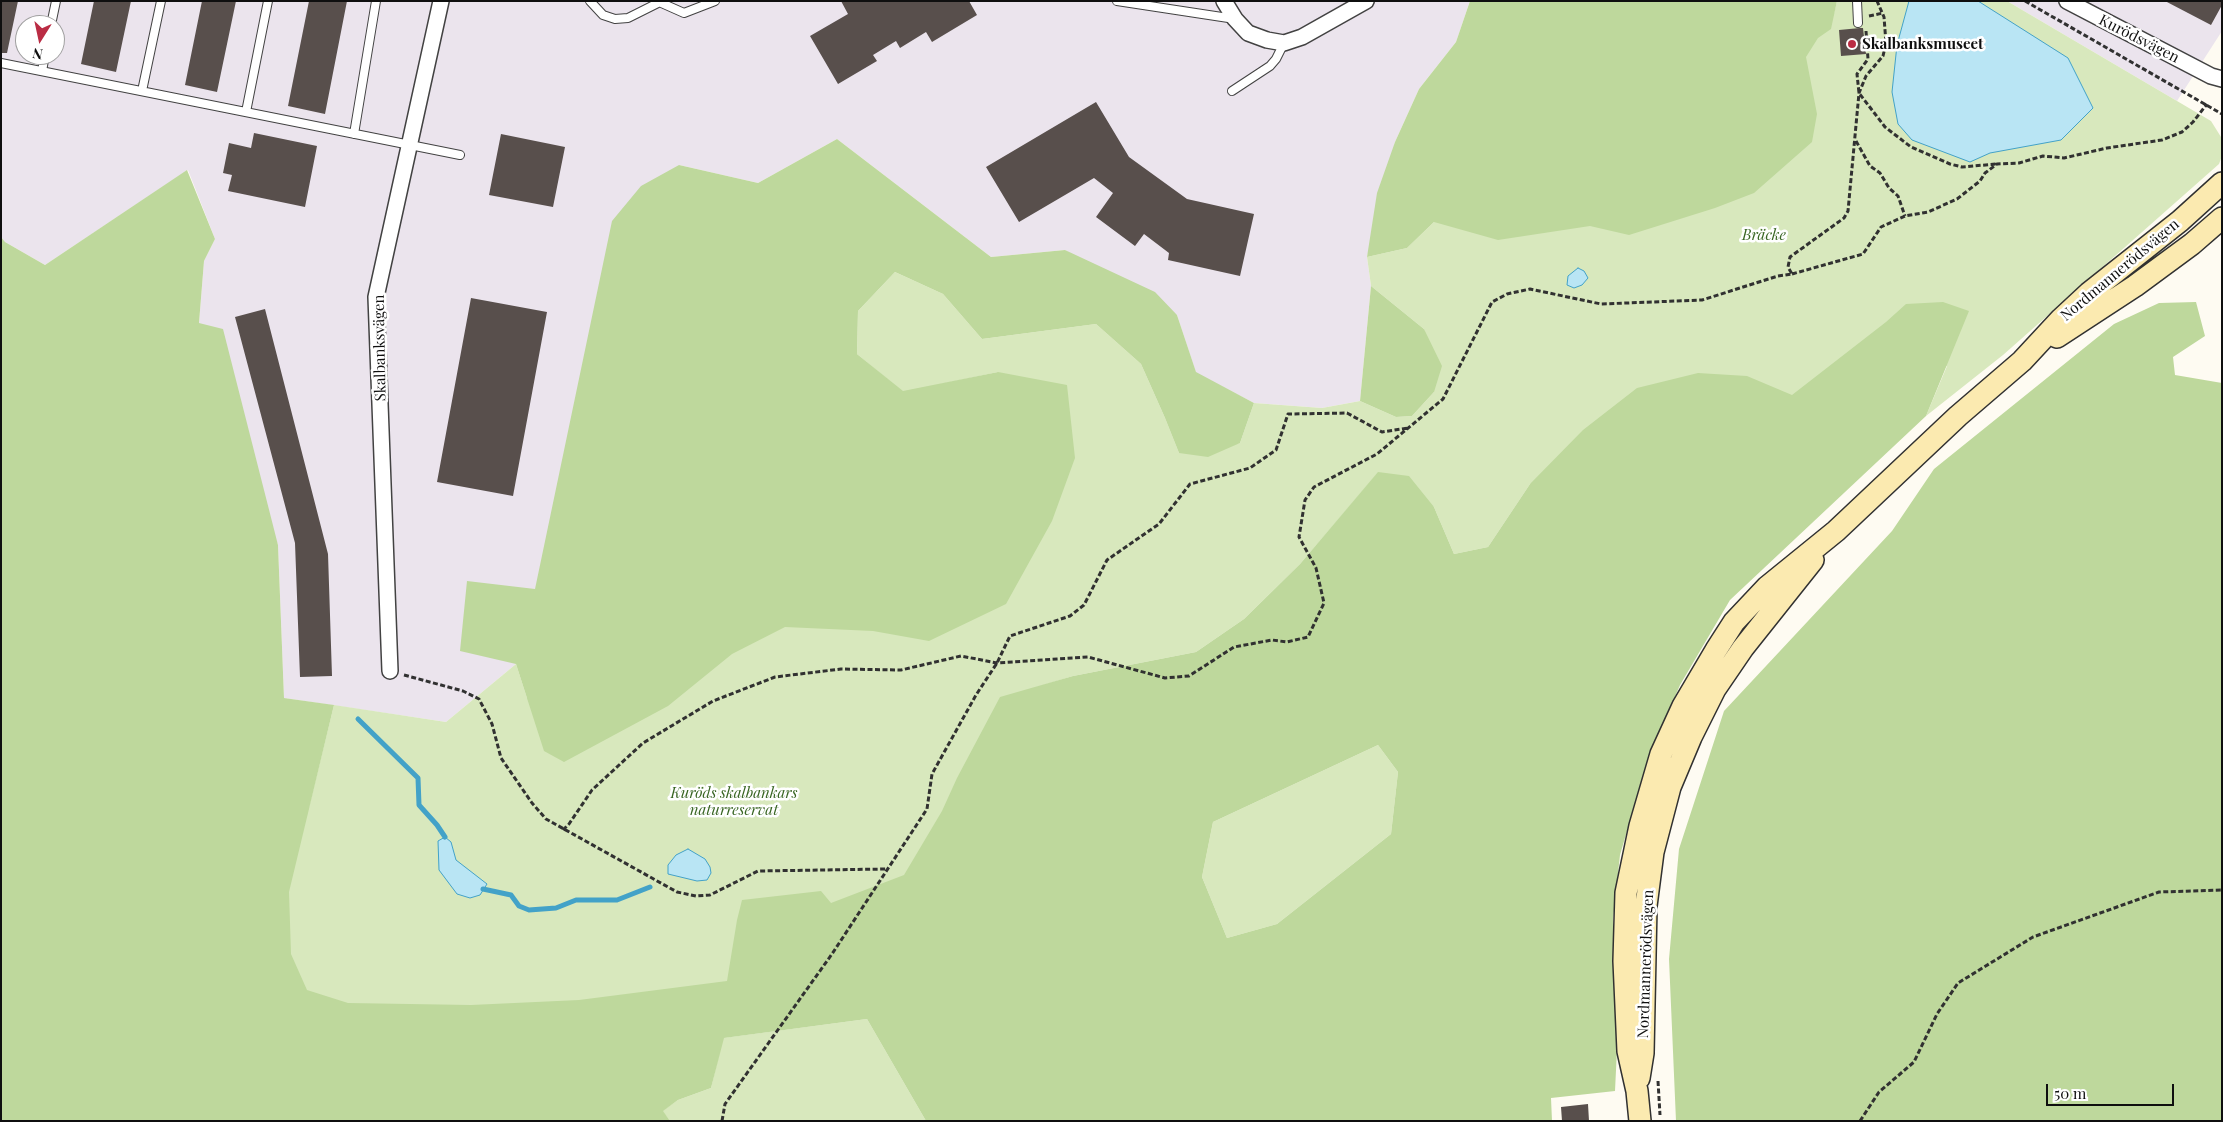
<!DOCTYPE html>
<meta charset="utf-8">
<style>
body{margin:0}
#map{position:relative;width:2223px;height:1122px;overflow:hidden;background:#fefbf2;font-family:"Playfair Display",serif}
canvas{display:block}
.frame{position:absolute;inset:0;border:2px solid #0f0f0f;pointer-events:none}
.north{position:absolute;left:15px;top:15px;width:50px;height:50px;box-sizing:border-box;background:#fff;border:1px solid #9f9f9f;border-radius:50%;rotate:190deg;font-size:14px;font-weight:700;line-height:20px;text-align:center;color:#0f0f0f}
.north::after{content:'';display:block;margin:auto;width:18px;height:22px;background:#ba2c44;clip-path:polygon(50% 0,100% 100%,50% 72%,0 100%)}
.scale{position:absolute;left:2046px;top:1084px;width:128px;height:22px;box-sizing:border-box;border:2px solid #0f0f0f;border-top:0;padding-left:6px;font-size:15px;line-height:18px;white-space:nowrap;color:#0f0f0f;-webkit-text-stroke:4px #fff;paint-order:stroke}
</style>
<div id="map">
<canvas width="2223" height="1122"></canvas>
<div class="frame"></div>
<div class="north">N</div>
<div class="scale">50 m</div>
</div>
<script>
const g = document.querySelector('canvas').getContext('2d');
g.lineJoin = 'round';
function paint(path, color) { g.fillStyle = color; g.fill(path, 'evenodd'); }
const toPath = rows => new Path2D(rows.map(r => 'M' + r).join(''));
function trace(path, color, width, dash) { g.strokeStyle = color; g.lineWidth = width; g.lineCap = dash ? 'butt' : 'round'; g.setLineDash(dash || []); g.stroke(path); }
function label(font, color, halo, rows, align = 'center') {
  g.font = font + ' "Playfair Display",serif'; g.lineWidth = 5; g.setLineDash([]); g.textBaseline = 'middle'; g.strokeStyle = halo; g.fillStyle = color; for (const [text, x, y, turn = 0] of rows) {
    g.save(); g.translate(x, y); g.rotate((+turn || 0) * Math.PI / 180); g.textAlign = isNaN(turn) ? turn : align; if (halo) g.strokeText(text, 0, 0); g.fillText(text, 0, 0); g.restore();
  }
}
paint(toPath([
 [1,1,1470,1,1456,42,1419,89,1395,142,1367,257,1371,286,1360,401,1322,408,1254,403,1196,373,1177,315,1065,250,991,257,837,139,758,183,679,165,535,590,516,664,446,722,284,698,278,545,199,323,204,261,215,239,188,170,45,265,5,242,1,237],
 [25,25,55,25,55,55,25,55],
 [2007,1,2222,1,2222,31,2177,101]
]), '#ebe4ed');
paint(toPath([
 [1837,1,2007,1,2211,121,2221,137,2222,156,2219,164,2003,355,1926,416,1947,366,1530,484,1488,547,1454,554,1434,507,1378,473,1300,564,1244,619,1196,652,1073,676,1037,687,950,933,362,1101,215,1041,309,807,334,705,446,722,516,664,527,698,998,372,903,392,857,354,858,311,895,272,943,294,982,339,1096,324,1141,364,1165,418,1179,453,1240,443,1254,403,1322,408,1360,401,1396,417,1412,416,1434,392,1424,329,1371,286,1367,257,1407,248,1434,222,1834,13],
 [1378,745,1398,772,1391,834,1277,924,1227,938,1202,877,1213,822],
 [867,1019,926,1121,670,1121,662,1111,678,1100,711,1088,723,1038]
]), '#d8e8bd');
paint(toPath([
 [1470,1,1837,1,1831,29,1818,38,1806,57,1817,114,1812,142,1754,193,1715,208,1629,235,1590,226,1498,240,1434,222,1407,248,1367,257,1377,193,1395,142,1419,89,1456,42],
 [837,139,991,257,1065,250,1155,292,1177,315,1196,372,1254,403,1240,443,1208,457,1179,453,1165,418,1141,364,1096,324,982,339,943,294,895,272,858,311,857,354,903,391,998,372,1067,385,1075,458,1052,521,1006,604,929,641,873,631,785,627,732,654,668,706,564,762,544,751,516,664,460,651,467,581,535,589,612,221,641,186,679,165,758,183],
 [187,170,215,239,204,261,199,323,223,329,278,545,284,698,334,705,289,892,291,954,307,990,348,1003,471,1005,579,1000,727,981,737,920,742,900,821,891,831,903,904,875,942,811,957,778,1000,697,1073,676,1196,652,1244,619,1300,564,1378,472,1409,476,1434,507,1454,554,1488,547,1530,484,1583,430,1637,388,1698,373,1747,376,1792,395,1886,322,1906,304,1943,302,1969,311,1926,416,1730,600,1680,685,1647,762,1620,855,1613,919,1617,1049,1615,1091,1551,1098,1552,1121,926,1121,867,1019,724,1038,711,1088,678,1100,663,1111,670,1121,1,1121,1,237,5,242,45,265],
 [1378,745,1398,772,1391,834,1277,924,1227,938,1202,877,1213,822],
 [1371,286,1424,329,1442,366,1434,392,1412,416,1396,417,1360,401],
 [2196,302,2205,336,2173,357,2175,375,2222,383,2222,1121,1676,1121,1669,959,1679,849,1724,711,1892,531,1934,469,2114,324,2159,303]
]), '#bed89c');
const water = toPath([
 [1909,1,1978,1,2068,58,2093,108,2061,140,1990,153,1970,162,1912,140,1898,124,1892,92,1897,45,1909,1],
 [1578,268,1584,271,1588,278,1582,285,1574,288,1567,285,1568,276,1578,268],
 [445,837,451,842,456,860,487,884,480,895,470,898,457,894,439,870,438,841,445,837],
 [688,849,705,859,710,867,711,873,707,880,697,881,668,874,668,865,676,855,688,849]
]);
paint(water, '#b9e5f4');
trace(water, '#43a2c8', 1);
trace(toPath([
 [358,719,418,778,419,805,437,825,445,837],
 [483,889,511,895,519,906,529,910,556,908,576,900,617,900,650,887]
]), '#43a2c8', 5);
paint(toPath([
 [1,1,18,1,7,53,1,53],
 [94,1,131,1,116,72,81,64],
 [202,1,236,1,217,92,185,85],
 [309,1,347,1,325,114,288,106],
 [841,1,969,1,977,15,932,42,926,32,900,48,896,41,873,55,877,61,838,84,810,36,848,14],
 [2165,1,2222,1,2222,5,2211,25],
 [1860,28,1863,28,1866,54,1841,56,1839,30],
 [1096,102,1129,157,1187,199,1254,214,1240,276,1168,260,1169,253,1144,234,1135,246,1096,217,1113,193,1094,178,1019,222,986,167],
 [254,133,317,146,305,207,228,191,232,175,223,173,229,143,251,148],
 [501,134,565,147,553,207,489,195],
 [471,298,547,312,513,496,437,482],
 [265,309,328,554,332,676,300,677,295,543,235,317],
 [1588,1104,1589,1121,1562,1121,1561,1107]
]), '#584f4c');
const lane = toPath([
 [590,1,603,15,615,19,628,18,658,3],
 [657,1,684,13,715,1],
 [1117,1,1235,19],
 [1857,1,1858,23],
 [51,25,56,1],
 [1,63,460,155],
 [42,71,45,55],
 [142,91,161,1],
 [1232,91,1270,66,1276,59,1284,43],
 [246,112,268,1],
 [354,134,376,1]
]);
const street = toPath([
 [1224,1,1235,19,1248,33,1267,40,1284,43,1302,37,1366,1],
 [2067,1,2211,76,2222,79],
 [390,671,376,297,441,1]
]);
const secondary = toPath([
 [2057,337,2135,286,2192,244,2222,218],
 [1639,1078,1643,1053,1646,906,1653,852,1670,787,1691,737,1715,689,1743,648,1813,560],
 [1640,1121,1637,1091,1628,1051,1624,961,1626,893,1640,826,1661,754,1683,706,1716,650,1734,622,1767,587,1836,531,1958,416,2022,361,2061,319,2089,293,2180,221,2222,183]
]);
trace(lane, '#424242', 10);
trace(street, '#424242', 18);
trace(secondary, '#313131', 24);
trace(toPath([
 [2025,1,2222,114],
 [1869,16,1883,13],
 [1866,31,1868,59,1857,74,1859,93,1885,127,1911,147,1950,164,1962,167,1996,164],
 [1856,141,1870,166,1880,173,1889,188,1898,196,1905,216],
 [1792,274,1863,254,1881,227,1905,216,1928,212,1957,199,1980,181,1985,173,1997,164,2019,163,2043,156,2064,158,2107,148,2162,140,2182,132,2193,122,2207,104],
 [404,675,463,691,479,699,492,724,501,758,532,803,546,819,677,892,696,896,710,895,758,871,886,869],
 [563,830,569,824,592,790,643,743,713,701,775,677,841,669,901,670,961,656,997,663,1088,657,1165,678,1189,676,1234,647,1272,640,1287,642,1308,637,1324,603,1316,568,1299,537,1305,500,1314,487,1377,454,1443,399,1492,302,1507,294,1530,289,1601,304,1702,300,1778,276,1792,274,1788,267,1790,257,1844,218,1848,211,1859,93,1866,76,1883,56,1886,43,1884,17,1877,1],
 [1658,1081,1660,1115],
 [722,1121,725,1104,832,954,927,809,932,774,976,695,997,663,1010,636,1070,616,1084,605,1107,560,1159,524,1190,484,1250,468,1276,450,1288,414,1347,413,1382,432,1408,428],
 [1860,1121,1879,1092,1914,1062,1937,1014,1958,983,2033,937,2159,892,2222,890]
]), '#313131', 3, [5, 2.5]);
trace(lane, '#fff', 8);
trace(street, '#fff', 15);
trace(secondary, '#fbeab0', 21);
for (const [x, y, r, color] of [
 [1852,44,5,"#ba2c44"]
]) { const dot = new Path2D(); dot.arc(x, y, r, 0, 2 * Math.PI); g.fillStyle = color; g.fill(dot); trace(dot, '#fff', 2); }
label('15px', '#0f0f0f', '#fff', [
 ["Kurödsvägen",2139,39,27],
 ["Nordmannerödsvägen",2120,270,-40],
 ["Skalbanksvägen",380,348,-91],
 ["Nordmannerödsvägen",1646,964,-88]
]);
label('bold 15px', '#0f0f0f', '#fff', [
 ["Skalbanksmuseet",1862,44]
], 'left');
label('italic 15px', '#386522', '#fff', [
 ["Bräcke",1764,235],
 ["Kuröds skalbankars",734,793],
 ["naturreservat",734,810]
]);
</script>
